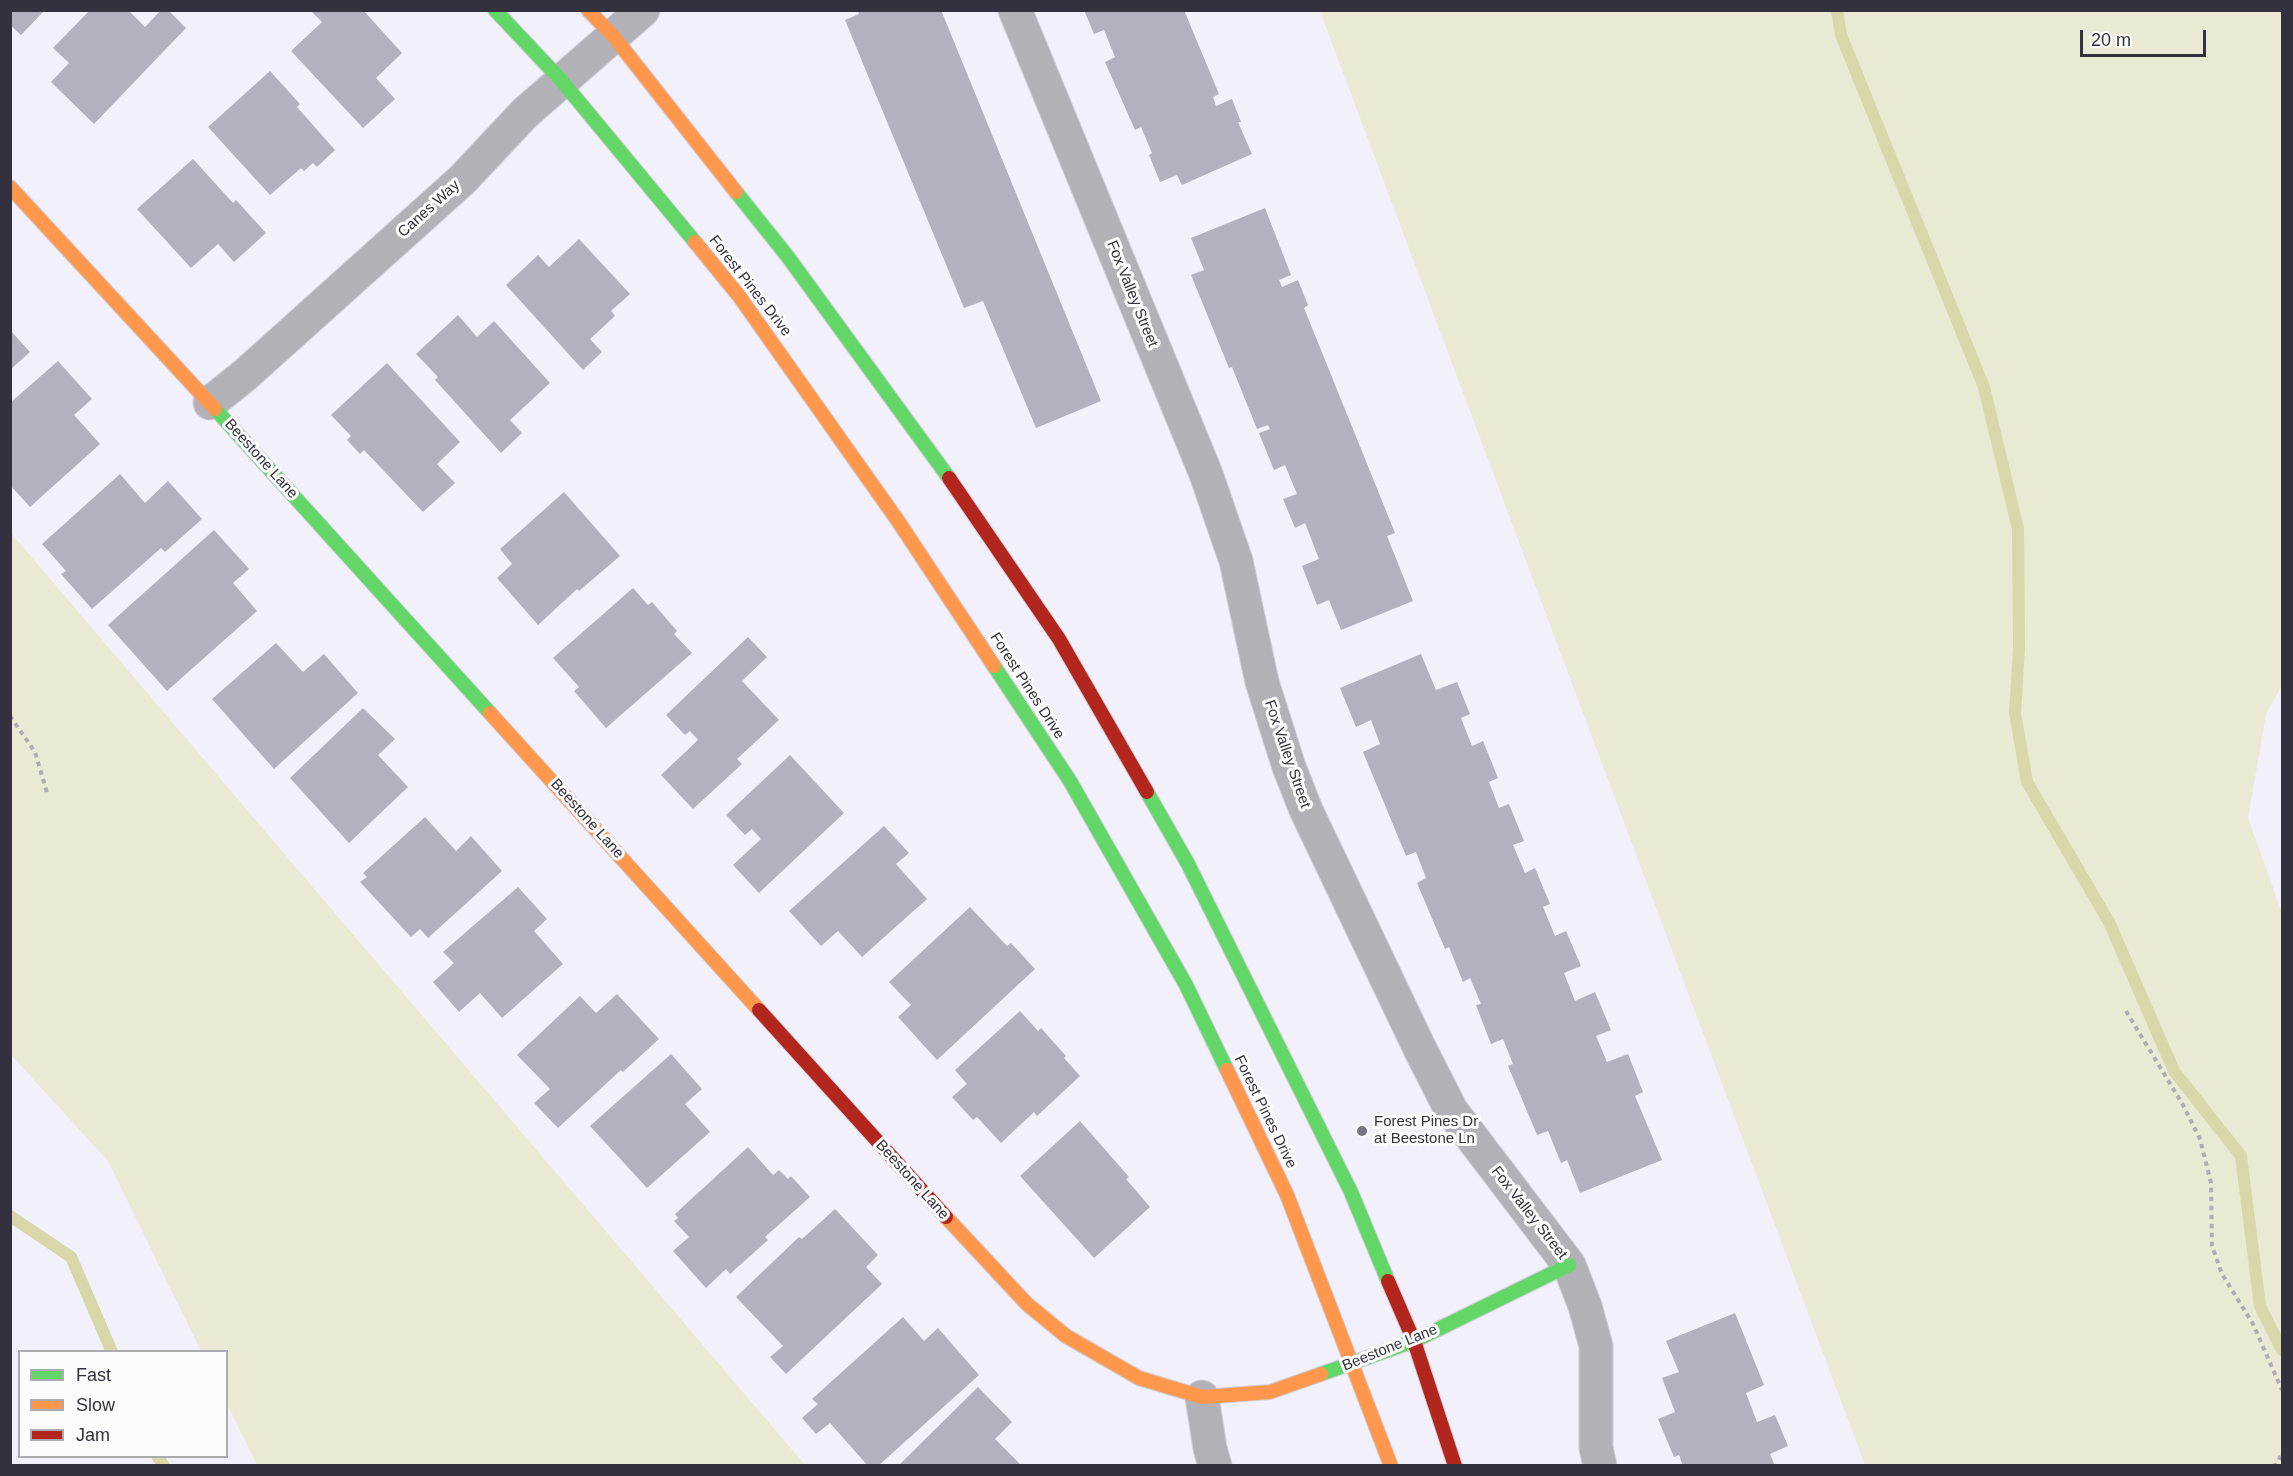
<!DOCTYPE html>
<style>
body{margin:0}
#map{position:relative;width:2293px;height:1476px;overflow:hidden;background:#f2f0fb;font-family:Helvetica,sans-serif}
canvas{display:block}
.frame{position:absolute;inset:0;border:12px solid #32313d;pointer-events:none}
.legend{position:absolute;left:18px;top:1350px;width:210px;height:108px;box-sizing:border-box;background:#fcfcfc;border:2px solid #ababb0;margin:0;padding:8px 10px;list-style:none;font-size:18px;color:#32313d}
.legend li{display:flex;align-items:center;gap:12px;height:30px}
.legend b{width:30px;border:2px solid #ababb0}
.scale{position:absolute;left:2080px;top:30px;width:126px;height:27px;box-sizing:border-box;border:3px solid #32313d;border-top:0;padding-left:8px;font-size:18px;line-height:21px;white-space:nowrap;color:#32313d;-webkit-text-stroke:4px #fcfcfc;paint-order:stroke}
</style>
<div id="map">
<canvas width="2293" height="1476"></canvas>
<div class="frame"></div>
<ul class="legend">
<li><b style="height:8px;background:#63d668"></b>Fast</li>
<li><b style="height:8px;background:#ff974d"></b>Slow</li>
<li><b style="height:8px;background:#b3261e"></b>Jam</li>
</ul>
<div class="scale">20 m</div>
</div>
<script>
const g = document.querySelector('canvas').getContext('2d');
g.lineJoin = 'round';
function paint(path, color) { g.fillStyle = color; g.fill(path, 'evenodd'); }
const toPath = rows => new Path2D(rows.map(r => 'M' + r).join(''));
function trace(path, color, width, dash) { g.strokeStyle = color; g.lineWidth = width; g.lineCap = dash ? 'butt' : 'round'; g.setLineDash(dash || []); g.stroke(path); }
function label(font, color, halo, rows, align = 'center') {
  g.font = font + ' Helvetica,sans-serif'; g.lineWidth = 6; g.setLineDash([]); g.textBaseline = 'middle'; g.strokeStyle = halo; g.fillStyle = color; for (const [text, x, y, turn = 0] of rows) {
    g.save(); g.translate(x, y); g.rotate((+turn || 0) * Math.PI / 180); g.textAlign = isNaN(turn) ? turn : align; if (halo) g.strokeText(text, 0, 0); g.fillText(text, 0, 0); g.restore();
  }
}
paint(toPath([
 [1320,11,2282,11,2282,685,2266,714,2248,818,2282,913,2282,1465,1865,1465],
 [11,533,805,1465,257,1465,227,1404,226,1352,201,1351,108,1161,11,1055]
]), '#eae9d4');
trace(toPath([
 [1837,10,1841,35,1984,387,2018,529,2019,648,2015,713,2027,782,2109,922,2174,1071,2241,1156,2260,1306,2282,1350],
 [10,1216,71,1257,112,1352],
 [157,1456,164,1466]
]), '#d8d7aa', 12);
paint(toPath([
 [10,10,45,10,21,35,10,25],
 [90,10,128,10,145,27,161,10,168,10,186,28,94,124,51,82,69,63,53,48],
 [313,10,363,10,402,53,376,78,395,99,363,128,291,51,322,22,312,12],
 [857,10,941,10,1101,401,1036,428,983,301,964,308,845,20,859,14],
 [1084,10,1184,10,1219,94,1213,97,1216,106,1232,99,1241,122,1238,122,1252,154,1182,185,1177,175,1160,182,1149,155,1152,153,1141,127,1135,130,1105,62,1115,57,1104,30,1094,34],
 [270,71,300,104,297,107,335,150,317,167,313,163,304,171,301,168,270,195,208,127],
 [193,159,233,203,236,200,266,233,234,262,218,244,191,268,137,209],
 [1265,208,1291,275,1279,280,1282,287,1298,280,1308,305,1304,308,1395,533,1387,536,1413,601,1341,630,1329,600,1317,605,1302,566,1319,559,1305,523,1295,528,1283,499,1297,494,1285,465,1274,470,1259,433,1270,429,1268,425,1257,429,1232,367,1229,368,1191,275,1204,270,1191,238],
 [579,239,630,294,611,311,615,316,590,339,602,352,583,370,506,285,538,255,549,267],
 [458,315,477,337,494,321,550,383,510,420,522,433,501,453,435,380,438,377,416,354],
 [10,330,30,352,10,370],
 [58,361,92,399,74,415,100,444,30,507,10,485,10,403],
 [387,363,460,442,437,464,455,483,423,512,364,450,360,454,347,440,351,436,331,415],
 [120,474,145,503,168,481,202,519,165,552,161,548,92,609,61,574,66,571,42,544],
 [564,492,620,556,579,591,577,589,538,625,497,578,512,564,500,549],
 [214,530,249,569,233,583,257,611,167,691,108,625],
 [633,588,648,605,652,602,677,631,674,634,692,653,606,728,574,691,579,687,553,658],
 [748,637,767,657,742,681,779,720,737,759,742,764,693,809,661,775,698,740,690,731,685,735,666,715],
 [276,643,303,672,324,654,358,693,274,769,212,699],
 [1421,654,1436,690,1457,682,1470,714,1461,718,1472,746,1483,741,1498,778,1489,782,1499,808,1509,804,1524,841,1513,845,1525,873,1535,868,1550,904,1543,907,1555,936,1566,931,1581,966,1564,973,1575,1001,1595,992,1611,1030,1596,1036,1607,1062,1628,1054,1643,1092,1635,1096,1662,1160,1580,1193,1567,1160,1561,1163,1548,1131,1537,1135,1508,1066,1513,1064,1503,1039,1491,1044,1476,1005,1481,1004,1470,978,1463,982,1449,947,1445,949,1417,883,1426,878,1416,852,1406,856,1363,752,1380,744,1371,720,1356,727,1340,688],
 [363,708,395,739,378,755,408,787,349,843,290,778],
 [790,755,844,813,759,893,733,865,761,839,752,829,745,835,726,815],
 [425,817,456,851,471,836,502,871,428,938,420,929,411,937,360,882,367,877,363,873],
 [884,826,909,853,896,864,927,899,862,957,838,931,821,946,789,911],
 [518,887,547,919,534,931,563,964,502,1018,480,993,459,1012,433,982,454,963,443,952],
 [970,907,1007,946,1011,943,1035,969,937,1060,898,1017,911,1005,889,982],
 [617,994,659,1039,623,1072,621,1070,558,1128,534,1103,550,1089,517,1055,580,996,596,1013],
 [1020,1011,1038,1031,1041,1028,1066,1056,1064,1058,1080,1076,1037,1116,1034,1112,1001,1143,977,1117,973,1120,952,1097,967,1084,955,1070],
 [671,1054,702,1089,685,1104,710,1132,647,1188,590,1126],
 [1080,1121,1129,1177,1126,1179,1150,1207,1094,1258,1020,1176],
 [748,1147,773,1175,779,1170,788,1179,791,1176,810,1197,765,1237,768,1240,730,1274,726,1269,706,1288,673,1251,689,1237,674,1221,678,1218,675,1214],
 [835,1209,878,1255,866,1267,882,1284,786,1374,770,1357,783,1346,736,1297,799,1237,802,1239],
 [1735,1313,1764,1385,1746,1393,1757,1422,1775,1415,1788,1446,1770,1454,1775,1466,1683,1466,1679,1455,1674,1457,1658,1419,1675,1412,1662,1378,1679,1372,1666,1341],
 [903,1317,924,1341,938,1328,979,1375,878,1466,868,1466,830,1423,816,1434,802,1418,818,1404,812,1399],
 [978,1387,1012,1422,995,1439,1022,1466,898,1466]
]), '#b3b0c0');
const street = toPath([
 [1015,10,1206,474,1236,561,1262,682,1289,767,1306,810,1420,1049,1451,1110,1569,1265,1585,1306,1596,1346,1596,1448,1600,1466],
 [210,403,245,375,462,180,525,113,643,10],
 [1202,1397,1210,1448,1215,1466]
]);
const fast = toPath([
 [495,10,561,80,695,242],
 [736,192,788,257,949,478],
 [215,409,490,713],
 [994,666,1070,781,1186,985,1227,1070],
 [1147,792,1188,864,1351,1192,1388,1281],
 [1321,1374,1414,1341,1569,1265]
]);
const slow = toPath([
 [588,10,614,37,736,192],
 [10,187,215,409],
 [695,242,739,296,898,521,994,666],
 [490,713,759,1010],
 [1227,1070,1287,1195,1391,1466],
 [946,1217,1027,1304,1066,1336,1139,1378,1202,1397,1270,1392,1321,1374]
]);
const jam = toPath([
 [949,478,1059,639,1147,792],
 [759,1010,946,1217],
 [1388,1281,1414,1341,1455,1466]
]);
trace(street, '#d0ced8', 35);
trace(fast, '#d0ced8', 16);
trace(slow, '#d0ced8', 16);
trace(jam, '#d0ced8', 16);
trace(toPath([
 [10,716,35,752,48,796],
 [2126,1011,2183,1105,2200,1139,2211,1183,2212,1246,2222,1274,2253,1324,2282,1390],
 [2273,1466,2277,1464,2282,1452]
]), '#adadb2', 4, [4.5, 4.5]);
trace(street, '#b2b1b8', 33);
trace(fast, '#63d668', 14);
trace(slow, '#ff974d', 14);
trace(jam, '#b3261e', 14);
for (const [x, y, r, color] of [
 [1362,1131,6,"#757480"]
]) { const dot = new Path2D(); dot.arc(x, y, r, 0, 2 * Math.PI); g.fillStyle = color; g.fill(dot); trace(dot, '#fcfcfc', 2); }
label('15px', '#32313d', '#fcfcfc', [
 ["Canes Way",429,209,-42],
 ["Forest Pines Drive",750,286,52],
 ["Fox Valley Street",1132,294,68],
 ["Beestone Lane",261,459,48],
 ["Forest Pines Drive",1027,686,57],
 ["Fox Valley Street",1287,754,71],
 ["Beestone Lane",587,819,48],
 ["Forest Pines Drive",1265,1112,64],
 ["Beestone Lane",912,1180,48],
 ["Fox Valley Street",1529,1213,52],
 ["Beestone Lane",1390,1348,-22]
]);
label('15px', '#32313d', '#fcfcfc', [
 ["Forest Pines Dr",1374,1122],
 ["at Beestone Ln",1374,1139]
], 'left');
</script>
